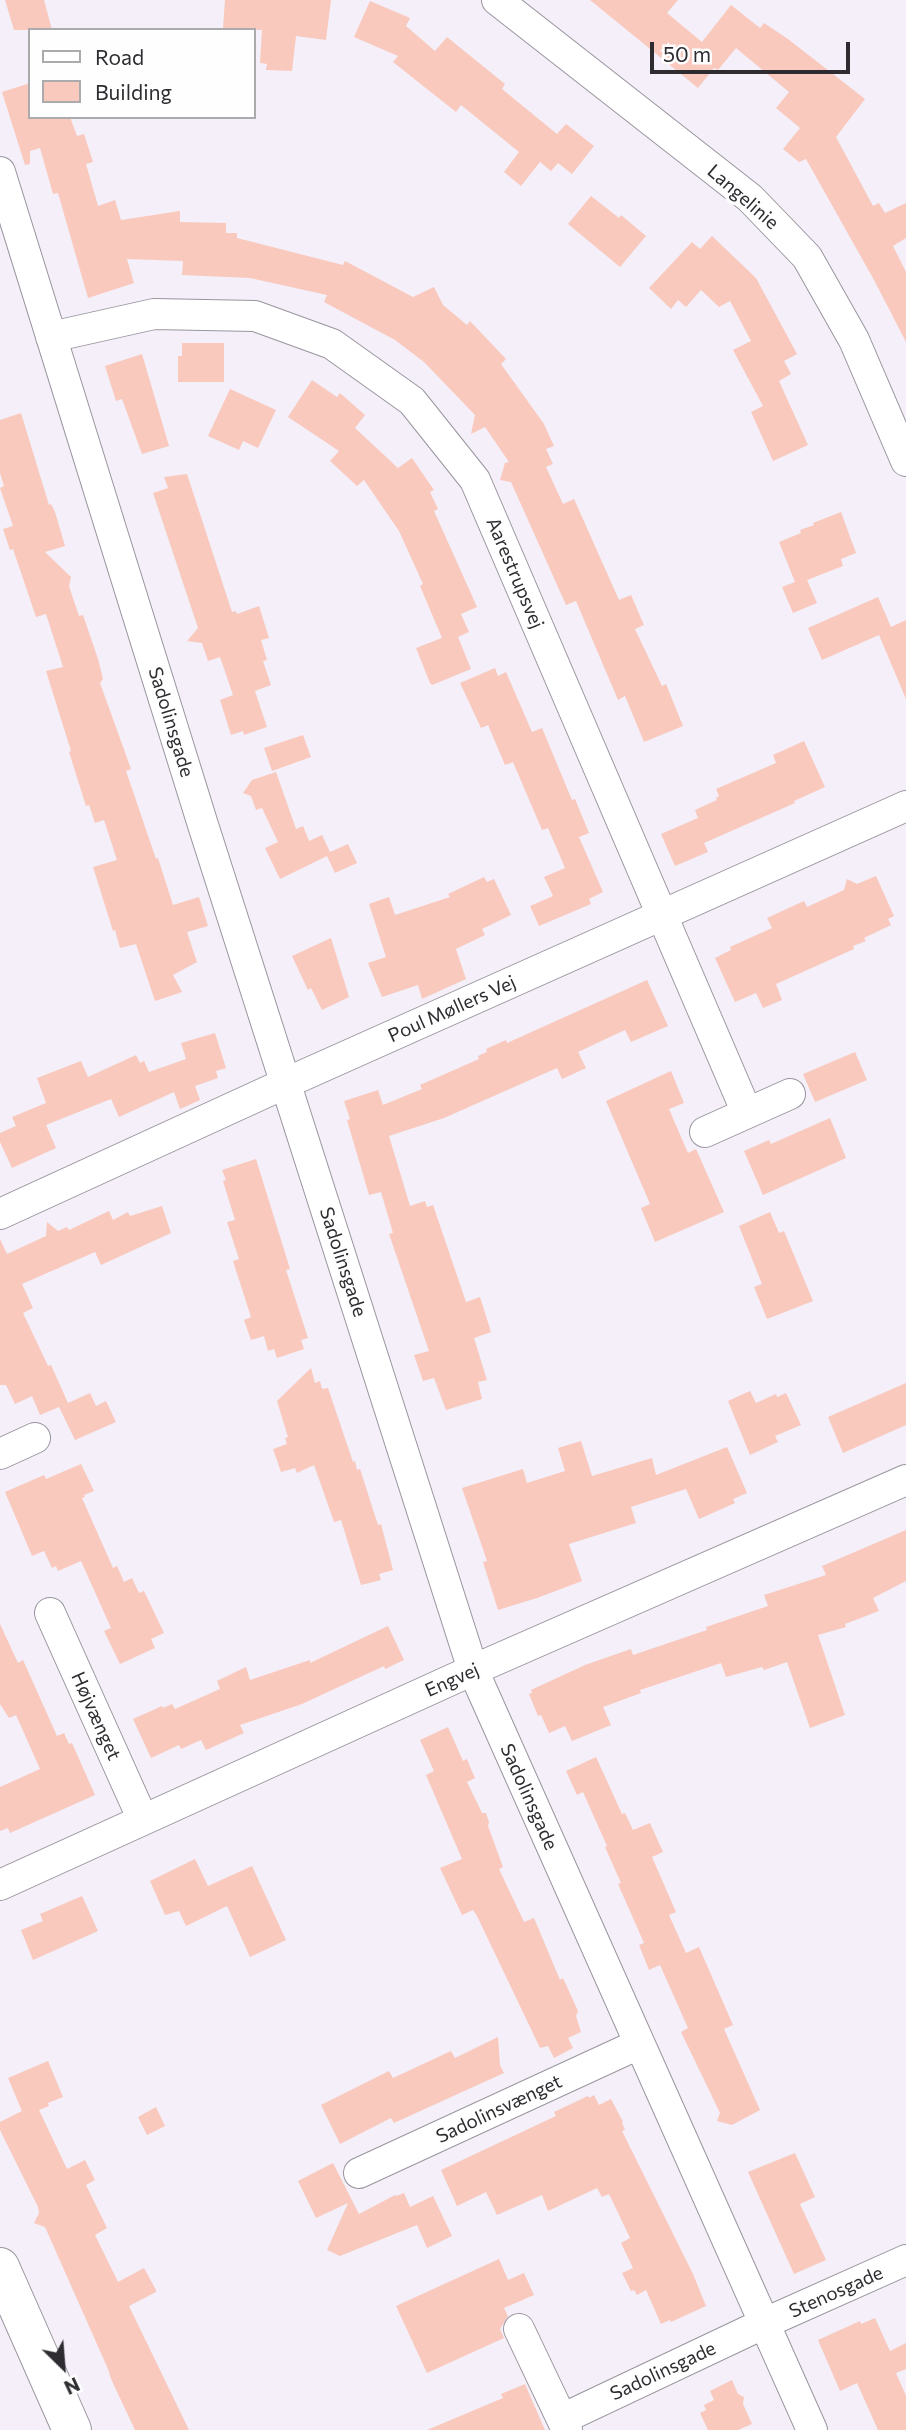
<!DOCTYPE html>
<meta charset="utf-8">
<style>
body{margin:0}
#map{position:relative;width:906px;height:2430px;overflow:hidden;background:#f4eff9;font-family:Commissioner,sans-serif}
canvas{display:block}
.legend{position:absolute;left:28px;top:28px;width:228px;height:91px;box-sizing:border-box;background:#fefefe;border:2px solid #abaaac;margin:0;padding:9px 12px;list-style:none;font-size:21px;color:#2e2c30}
.legend li{display:flex;align-items:center;gap:14px;height:35px}
.legend b{width:35px;border:2px solid #abaaac}
.north{position:absolute;left:28px;top:2332px;width:70px;height:70px;-webkit-text-stroke:5px #fefefe;paint-order:stroke;rotate:155deg;font-size:19px;font-weight:700;line-height:28px;text-align:center;color:#2e2c30}
.north::after{content:'';display:block;margin:auto;width:24px;height:32px;background:#2e2c30;clip-path:polygon(50% 0,100% 100%,50% 72%,0 100%)}
.scale{position:absolute;left:650px;top:42px;width:200px;height:32px;box-sizing:border-box;border:4px solid #2e2c30;border-top:0;padding-left:9px;font-size:21px;line-height:24px;white-space:nowrap;color:#2e2c30;-webkit-text-stroke:5px #fefefe;paint-order:stroke}
</style>
<div id="map">
<canvas width="906" height="2430"></canvas>
<ul class="legend">
<li><b style="height:9px;background:#fff"></b>Road</li>
<li><b style="height:19px;background:#f9c9bd"></b>Building</li>
</ul>
<div class="north">N</div>
<div class="scale">50 m</div>
</div>
<script>
const g = document.querySelector('canvas').getContext('2d');
g.lineJoin = 'round';
function paint(path, color) { g.fillStyle = color; g.fill(path, 'evenodd'); }
const toPath = rows => new Path2D(rows.map(r => 'M' + r).join(''));
function trace(path, color, width, dash) { g.strokeStyle = color; g.lineWidth = width; g.lineCap = dash ? 'butt' : 'round'; g.setLineDash(dash || []); g.stroke(path); }
function label(font, color, halo, rows, align = 'center') {
  g.font = font + ' Commissioner,sans-serif'; g.lineWidth = 7; g.setLineDash([]); g.textBaseline = 'middle'; g.strokeStyle = halo; g.fillStyle = color; for (const [text, x, y, turn = 0] of rows) {
    g.save(); g.translate(x, y); g.rotate((+turn || 0) * Math.PI / 180); g.textAlign = isNaN(turn) ? turn : align; if (halo) g.strokeText(text, 0, 0); g.fillText(text, 0, 0); g.restore();
  }
}
paint(toPath([
 [5,0,44,0,52,30,14,30],
 [225,0,331,0,326,40,296,36,292,71,266,70,267,64,260,63,262,30,223,28],
 [590,0,678,0,667,13,702,42,731,5,760,28,764,23,788,39,865,99,836,137,873,206,879,203,885,213,906,203,906,238,893,246,906,272,906,342,874,280,806,159,799,162,783,149,800,128,776,108,789,92,736,48,718,70,714,68,698,88],
 [370,1,410,18,406,26,435,51,447,37,505,84,502,89,557,134,566,124,594,146,572,174,558,163,551,171,540,162,521,186,504,172,519,152,461,105,456,112,393,62,398,56,354,37],
 [30,83,30,117,70,117,77,136,84,134,93,162,86,164,98,206,115,200,121,220,180,211,180,222,226,223,226,233,237,233,237,238,343,265,345,261,413,297,434,287,443,305,467,325,470,321,506,359,501,364,544,424,554,446,546,449,553,464,546,467,563,504,574,499,619,600,631,595,644,625,635,629,662,686,666,684,683,726,644,742,625,696,618,700,576,601,566,605,511,482,500,480,505,463,509,462,485,427,471,434,475,415,424,362,395,340,324,302,327,295,250,278,182,275,183,261,127,259,134,283,88,298,58,193,53,194,40,148,30,151,30,164,25,165,2,92],
 [591,196,619,218,621,215,646,236,620,267,568,224],
 [712,236,756,278,797,354,784,361,791,374,779,381,808,445,773,461,751,412,763,406,733,350,751,341,730,301,719,307,701,290,686,307,678,300,671,309,649,288,692,242,700,249],
 [182,343,224,343,224,382,178,382,178,356,182,356],
 [142,354,169,446,142,454,122,399,116,401,105,366],
 [312,380,337,397,340,393,365,415,355,428,398,468,412,458,434,490,430,492,438,509,434,511,477,607,461,614,469,632,458,637,471,669,432,685,430,683,416,648,442,638,420,586,423,584,399,531,364,480,357,486,330,461,339,451,288,417],
 [230,389,276,410,258,448,243,441,239,450,208,436],
 [21,413,49,505,51,504,55,512,65,546,45,552,71,577,69,586,79,616,83,615,98,659,103,679,100,683,131,769,126,771,156,859,158,858,173,905,199,897,208,926,187,932,197,962,173,975,182,992,155,1001,136,944,120,948,115,930,113,931,93,867,117,860,104,820,95,823,89,805,86,806,69,752,71,751,46,671,63,667,46,614,36,617,13,549,10,550,3,529,13,526,0,488,4,486,0,473,0,420],
 [187,474,232,612,236,611,237,614,259,606,269,638,261,640,267,660,263,661,271,685,255,691,267,727,244,735,243,731,231,735,220,700,233,695,220,657,208,661,202,643,187,641,198,628,153,493,168,488,164,477],
 [841,512,856,553,841,559,843,566,807,580,817,603,793,613,782,587,795,582,779,542,801,533,800,530,814,525,813,523],
 [878,597,891,627,906,620,906,699,879,635,822,660,808,628],
 [495,668,498,676,506,672,532,732,542,728,572,800,575,799,589,833,579,837,603,892,589,899,591,904,539,926,530,906,553,896,544,877,565,868,548,828,542,830,513,762,505,765,488,725,481,728,460,683],
 [303,735,311,757,272,771,264,748],
 [804,741,825,787,794,801,795,803,704,843,708,852,675,866,661,834,698,818,695,810,717,800,716,798,719,796,716,789,776,763,773,755],
 [276,772,296,829,303,826,309,841,322,835,330,852,348,844,357,863,335,873,327,856,280,879,265,848,278,842,262,808,256,810,251,796,243,793,252,780],
 [876,876,894,916,888,919,891,925,864,938,866,941,853,946,854,949,776,984,782,1000,763,1008,756,993,735,1002,715,958,731,950,730,947,772,928,767,918,804,901,807,907,844,890,847,879,857,884],
 [484,877,487,882,494,879,511,915,482,929,485,935,456,949,466,979,422,999,418,985,382,997,368,963,386,957,369,904,389,897,395,915,450,897,448,894],
 [331,938,349,997,322,1010,311,988,308,990,292,956],
 [647,980,668,1026,631,1042,625,1030,578,1052,586,1068,562,1079,557,1068,444,1118,389,1136,410,1206,425,1201,427,1207,433,1205,466,1302,480,1297,491,1332,474,1338,487,1380,478,1382,482,1399,446,1410,434,1378,423,1381,414,1355,429,1351,389,1234,393,1233,381,1192,369,1195,347,1120,350,1119,344,1101,378,1090,383,1105,422,1089,420,1085,479,1059,478,1056,487,1052,486,1049,506,1040,507,1043],
 [215,1033,226,1068,216,1071,218,1078,195,1086,200,1100,180,1109,174,1092,119,1117,111,1099,46,1125,56,1148,12,1168,0,1142,0,1133,16,1126,12,1117,46,1103,37,1078,81,1061,88,1077,136,1055,140,1063,144,1061,149,1072,186,1059,181,1043],
 [855,1052,867,1080,815,1102,803,1074],
 [671,1071,684,1103,669,1109,688,1153,696,1149,724,1212,655,1242,641,1208,650,1204,606,1101],
 [830,1118,846,1158,763,1195,744,1151,769,1140,771,1144],
 [256,1159,290,1269,286,1270,308,1338,301,1340,304,1349,277,1358,274,1349,268,1351,264,1336,251,1340,244,1320,251,1317,233,1261,239,1259,227,1222,235,1220,223,1181,226,1180,222,1170],
 [162,1206,171,1233,101,1265,95,1252,22,1284,33,1308,23,1313,48,1366,51,1365,68,1403,90,1393,96,1406,106,1401,116,1422,75,1440,59,1407,40,1415,32,1396,15,1404,6,1385,0,1385,0,1239,7,1254,46,1236,47,1222,58,1231,67,1227,69,1230,109,1211,113,1220,128,1212,130,1216],
 [770,1212,779,1233,784,1231,813,1301,767,1319,754,1287,762,1284,739,1226],
 [311,1368,315,1383,320,1381,322,1389,328,1388,353,1462,355,1461,357,1470,360,1469,378,1525,381,1524,393,1570,379,1574,381,1580,361,1585,341,1520,334,1522,314,1465,297,1473,295,1468,281,1472,273,1449,287,1444,285,1438,288,1437,277,1401],
 [906,1383,906,1425,843,1453,828,1417],
 [750,1391,756,1403,776,1394,777,1397,786,1393,801,1425,775,1436,778,1442,750,1455,728,1401],
 [581,1441,592,1476,652,1458,656,1475,727,1447,747,1493,733,1499,735,1503,699,1519,686,1489,631,1507,636,1523,569,1544,582,1581,537,1598,498,1610,483,1562,487,1561,462,1488,523,1469,527,1483,565,1471,558,1448],
 [81,1464,94,1491,84,1495,85,1497,82,1498,113,1568,117,1566,124,1582,132,1578,139,1593,144,1591,164,1633,151,1639,155,1648,120,1664,104,1631,111,1628,81,1561,58,1571,56,1566,52,1568,44,1551,32,1556,5,1492,44,1475,46,1479],
 [906,1530,906,1581,873,1598,879,1611,845,1624,846,1627,818,1635,845,1715,810,1728,787,1662,764,1670,762,1667,726,1677,721,1663,640,1690,641,1693,603,1707,611,1725,572,1741,565,1726,549,1733,541,1715,538,1716,529,1694,532,1693,531,1690,585,1665,631,1649,633,1655,707,1630,706,1627,768,1606,764,1595,826,1575,822,1566],
 [0,1624,18,1663,23,1660,57,1736,64,1733,69,1744,72,1743,95,1795,10,1833,8,1828,0,1831,0,1787,40,1769,16,1715,9,1718,0,1704],
 [388,1626,404,1660,385,1669,384,1666,302,1704,240,1725,244,1733,206,1750,201,1740,181,1749,179,1745,151,1758,133,1719,162,1706,163,1708,172,1704,175,1709,220,1689,217,1681,246,1667,250,1680,310,1660,310,1663],
 [448,1727,463,1761,467,1759,471,1769,475,1778,467,1782,482,1813,486,1813,489,1822,488,1826,503,1867,499,1869,524,1922,534,1918,560,1980,563,1978,578,2011,576,2016,581,2032,568,2038,573,2048,554,2058,548,2046,540,2048,477,1916,473,1910,462,1915,440,1868,462,1859,426,1775,434,1771,420,1740],
 [596,1757,622,1814,625,1813,633,1830,650,1823,663,1852,652,1857,676,1912,669,1915,686,1953,699,1947,733,2025,724,2029,760,2110,732,2125,717,2121,720,2113,681,2032,688,2028,660,1965,649,1970,639,1945,644,1943,618,1884,621,1883,605,1847,607,1846,583,1792,577,1795,566,1771],
 [195,1859,208,1886,252,1866,286,1940,250,1957,227,1906,186,1926,179,1911,165,1915,150,1881],
 [82,1896,98,1931,33,1960,21,1930,43,1921,40,1914],
 [498,2037,500,2065,504,2073,394,2123,391,2118,340,2144,321,2105,389,2071,393,2078,451,2051,455,2058],
 [48,2061,63,2097,48,2103,49,2106,39,2110,67,2169,85,2160,95,2180,86,2185,107,2228,95,2235,118,2282,144,2268,156,2290,156,2292,129,2306,189,2430,135,2430,111,2379,108,2369,45,2227,34,2223,39,2213,38,2207,0,2130,0,2122,22,2111,8,2078],
 [594,2095,599,2105,611,2099,623,2122,622,2123,625,2130,622,2131,693,2274,706,2306,671,2322,670,2320,661,2324,646,2290,637,2295,634,2290,631,2291,622,2273,633,2268,621,2243,630,2238,609,2194,602,2197,597,2188,548,2211,542,2195,497,2215,486,2192,457,2206,441,2170,556,2116,554,2112,588,2096,589,2098],
 [156,2107,165,2126,147,2135,138,2117],
 [795,2153,815,2197,800,2204,826,2260,794,2274,748,2172],
 [333,2163,359,2214,395,2195,396,2196,404,2193,410,2207,433,2196,452,2236,427,2248,417,2225,340,2256,327,2250,348,2203,316,2218,298,2181],
 [499,2259,508,2280,524,2273,534,2295,504,2308,508,2316,500,2329,504,2338,427,2373,396,2306],
 [875,2318,890,2351,906,2343,906,2369,896,2373,906,2396,906,2430,878,2430,857,2383,840,2391,818,2340,860,2321,861,2324],
 [732,2380,738,2394,744,2397,743,2404,752,2424,738,2430,708,2430,700,2413,706,2410,704,2405,714,2400,710,2391],
 [525,2384,545,2430,427,2430,503,2398,501,2394]
]), '#f9c9bd');
const street = toPath([
 [497,0,750,198,807,257,854,340,906,461],
 [0,172,203,825,473,1670,812,2430],
 [51,337,154,314,255,316,332,344,412,401,475,480,747,1113],
 [705,1132,790,1094],
 [0,1214,286,1083,906,806],
 [0,1454,35,1438],
 [50,1613,143,1820],
 [0,1885,473,1670,906,1480],
 [359,2173,639,2044],
 [519,2329,567,2430],
 [562,2419,765,2323,906,2260]
]);
const secondary = toPath([
 [0,2267,72,2430]
]);
trace(street, '#99959e', 32);
trace(secondary, '#99959e', 40);
trace(street, '#fff', 30);
trace(secondary, '#fff', 38);
label('19px', '#2e2c30', '#fefefe', [
 ["Langelinie",743,197,41],
 ["Aarestrupsvej",515,573,67],
 ["Sadolinsgade",171,722,73],
 ["Poul Møllers Vej",452,1009,-24],
 ["Sadolinsgade",343,1262,72],
 ["Engvej",452,1680,-24],
 ["Højvænget",96,1716,66],
 ["Sadolinsgade",529,1797,66],
 ["Sadolinsvænget",499,2109,-25],
 ["Stenosgade",836,2292,-24],
 ["Sadolinsgade",663,2371,-25]
]);
</script>
